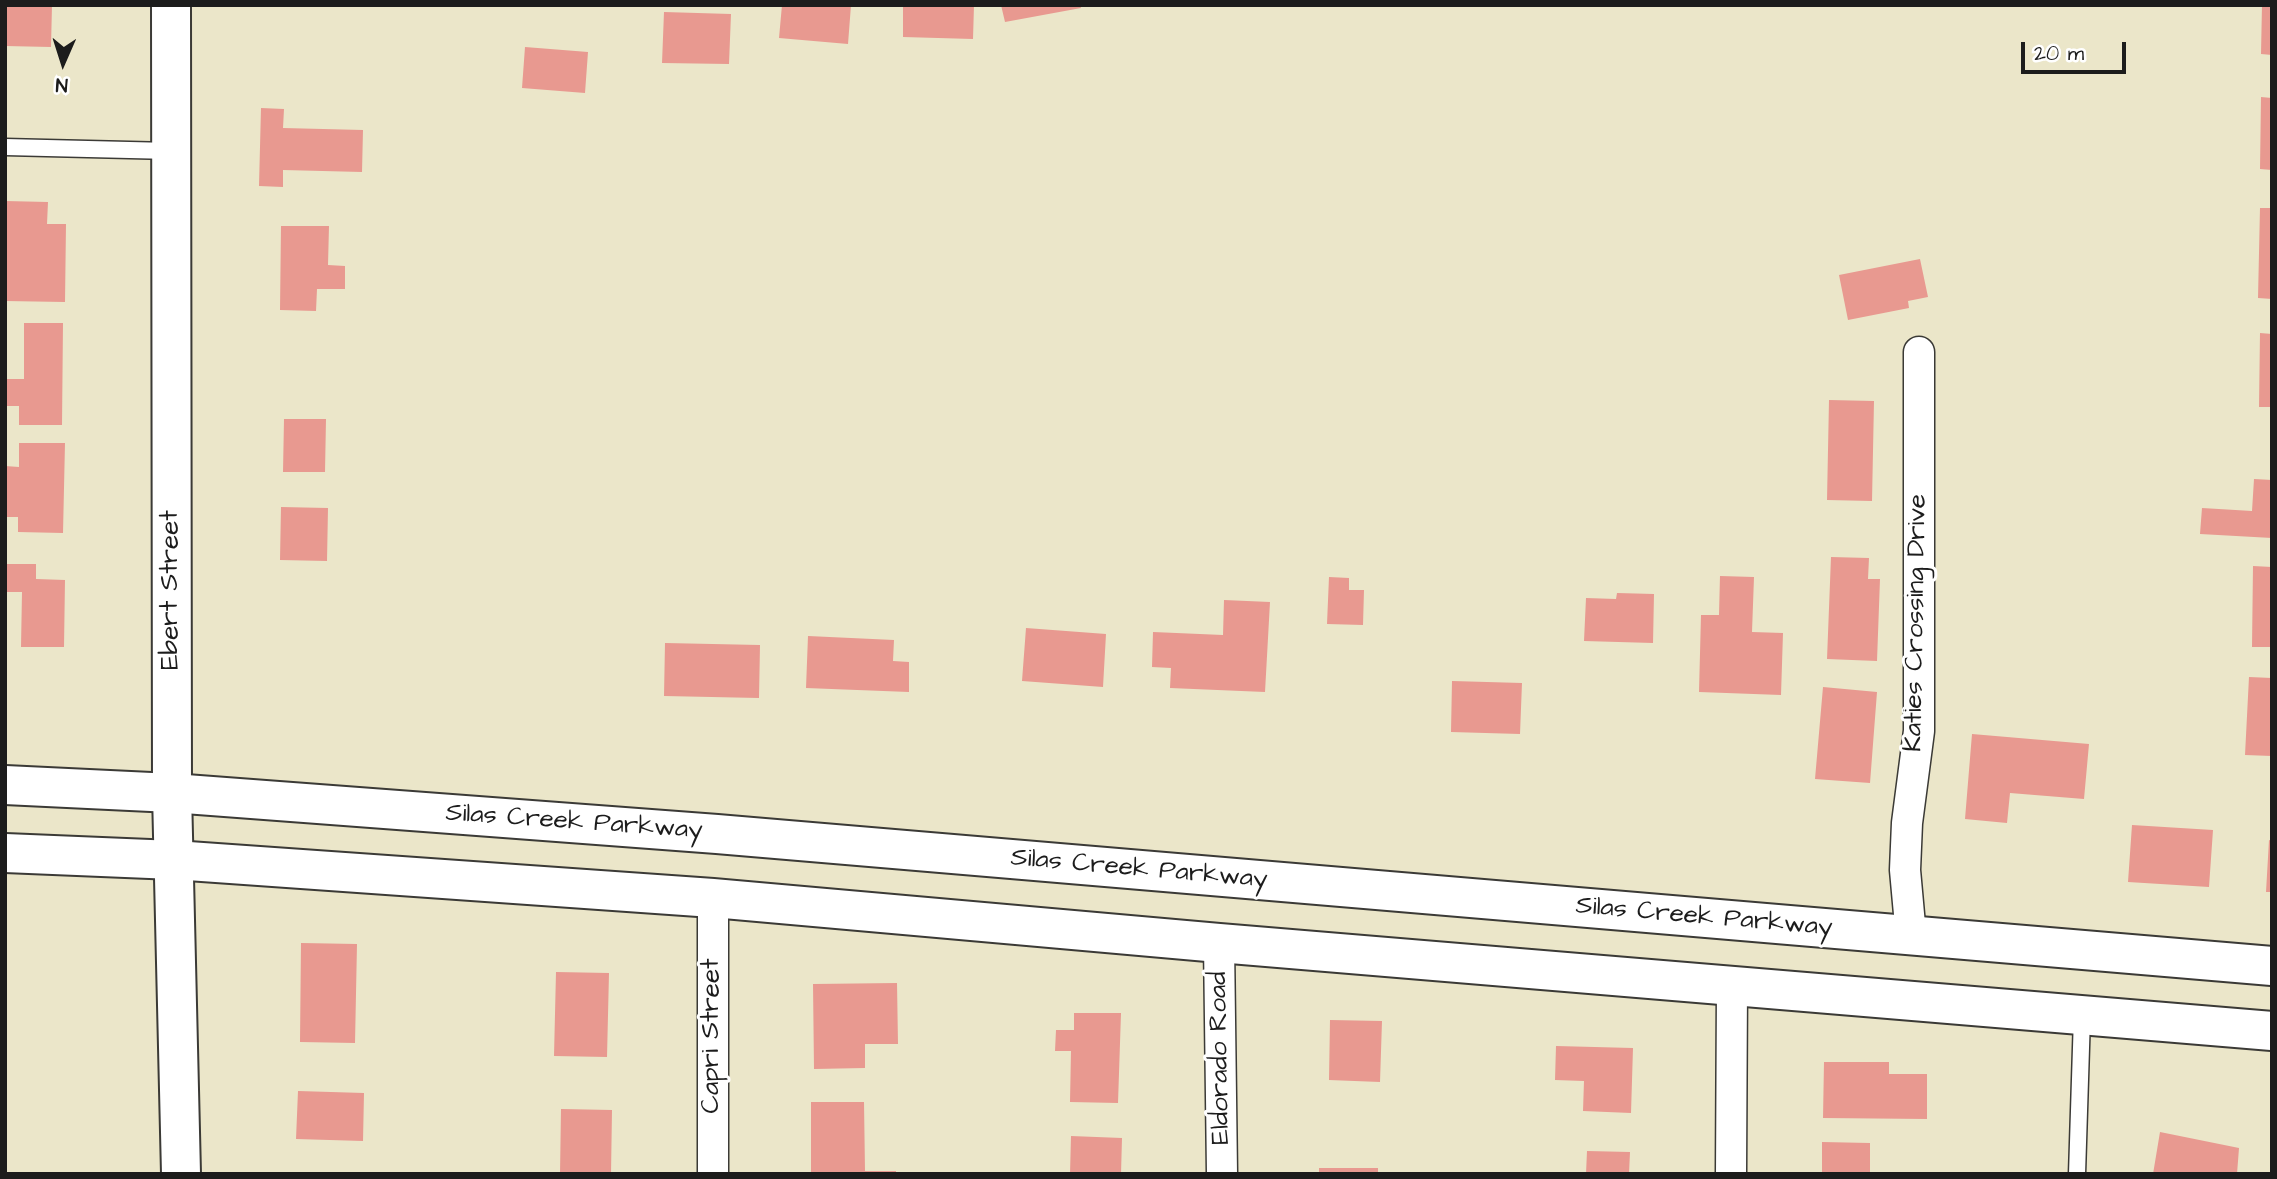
<!DOCTYPE html>
<style>
body{margin:0}
#map{position:relative;width:2277px;height:1179px;overflow:hidden;background:#ebe6c9;font-family:"Architects Daughter",sans-serif}
canvas{display:block}
.frame{position:absolute;inset:0;border:7px solid #1c1c1c;pointer-events:none}
.north{position:absolute;left:28px;top:28px;width:70px;height:70px;-webkit-text-stroke:5px #fff;paint-order:stroke;rotate:183deg;font-size:19px;font-weight:700;line-height:28px;text-align:center;color:#1c1c1c}
.north::after{content:'';display:block;margin:auto;width:24px;height:32px;background:#1c1c1c;clip-path:polygon(50% 0,100% 100%,50% 72%,0 100%)}
.scale{position:absolute;left:2021px;top:42px;width:105px;height:32px;box-sizing:border-box;border:4px solid #1c1c1c;border-top:0;padding-left:9px;font-size:21px;line-height:24px;white-space:nowrap;color:#1c1c1c;-webkit-text-stroke:5px #fff;paint-order:stroke}
</style>
<div id="map">
<canvas width="2277" height="1179"></canvas>
<div class="frame"></div>
<div class="north">N</div>
<div class="scale">20 m</div>
</div>
<script>
const g = document.querySelector('canvas').getContext('2d');
g.lineJoin = 'round';
function paint(path, color) { g.fillStyle = color; g.fill(path, 'evenodd'); }
const toPath = rows => new Path2D(rows.map(r => 'M' + r).join(''));
function trace(path, color, width, dash) { g.strokeStyle = color; g.lineWidth = width; g.lineCap = dash ? 'butt' : 'round'; g.setLineDash(dash || []); g.stroke(path); }
function label(font, color, halo, rows, align = 'center') {
  g.font = font + ' "Architects Daughter",sans-serif'; g.lineWidth = 6; g.setLineDash([]); g.textBaseline = 'middle'; g.strokeStyle = halo; g.fillStyle = color; for (const [text, x, y, turn = 0] of rows) {
    g.save(); g.translate(x, y); g.rotate((+turn || 0) * Math.PI / 180); g.textAlign = isNaN(turn) ? turn : align; if (halo) g.strokeText(text, 0, 0); g.fillText(text, 0, 0); g.restore();
  }
}
paint(toPath([
 [5,5,52,5,51,47,5,46],
 [782,5,851,5,848,44,779,38],
 [903,5,974,5,973,39,903,37],
 [1001,5,1080,5,1081,8,1005,22],
 [2262,5,2272,5,2272,55,2261,54],
 [664,12,731,14,729,64,662,63],
 [525,47,588,52,585,93,522,88],
 [2261,97,2272,98,2272,170,2260,169],
 [261,108,284,109,283,128,363,130,362,172,283,170,283,187,259,186],
 [5,201,48,202,47,224,66,224,65,302,5,301],
 [2260,208,2272,208,2272,299,2258,298],
 [281,226,329,226,328,265,345,266,345,289,317,289,316,311,280,310],
 [1920,259,1928,297,1908,301,1909,308,1848,320,1839,275],
 [24,323,63,323,62,425,19,425,19,406,6,406,6,379,24,379],
 [2260,333,2272,334,2272,407,2259,407],
 [1829,400,1874,401,1872,501,1827,500],
 [284,419,326,419,325,472,283,472],
 [19,443,65,443,63,533,18,532,18,517,5,517,5,466,19,467],
 [2254,479,2272,480,2272,538,2200,534,2202,508,2252,511],
 [281,507,328,508,327,561,280,560],
 [1831,557,1869,558,1868,579,1880,579,1877,661,1827,659],
 [5,564,36,564,36,579,65,580,64,647,21,647,22,592,5,592],
 [2253,566,2272,567,2272,647,2252,647],
 [1720,576,1754,577,1752,632,1783,633,1781,695,1699,692,1701,615,1719,615],
 [1329,577,1349,578,1349,590,1364,590,1363,625,1327,624],
 [1617,593,1654,594,1653,643,1584,641,1586,598,1616,599],
 [1224,600,1270,602,1265,692,1170,688,1171,668,1152,667,1153,632,1223,635],
 [1026,628,1106,634,1103,687,1022,681],
 [808,636,894,640,893,661,909,662,909,692,806,688],
 [665,643,760,645,759,698,664,696],
 [2249,677,2272,678,2272,756,2245,755],
 [1452,681,1522,683,1520,734,1451,732],
 [1823,687,1877,692,1870,783,1815,779],
 [1972,734,2089,744,2084,799,2010,793,2007,823,1965,819],
 [2132,825,2213,830,2209,887,2128,882],
 [2269,840,2272,841,2272,892,2266,892],
 [301,943,357,944,355,1043,300,1042],
 [556,972,609,973,607,1057,554,1056],
 [897,983,898,1044,865,1044,865,1068,814,1069,813,984],
 [1074,1013,1121,1013,1118,1103,1070,1102,1071,1051,1055,1051,1056,1030,1074,1030],
 [1330,1020,1382,1021,1380,1082,1329,1080],
 [1556,1046,1633,1048,1631,1113,1583,1111,1584,1081,1555,1080],
 [1824,1062,1889,1062,1889,1074,1927,1074,1927,1119,1823,1118],
 [298,1091,364,1093,363,1141,296,1139],
 [811,1102,864,1102,865,1171,896,1171,896,1174,811,1174],
 [561,1109,612,1110,611,1174,560,1174],
 [2160,1132,2239,1148,2237,1174,2153,1174],
 [1071,1136,1122,1138,1121,1174,1070,1174],
 [1822,1142,1870,1143,1870,1174,1822,1174],
 [1587,1151,1630,1152,1629,1174,1586,1174],
 [1319,1168,1378,1168,1378,1174,1319,1174]
]), '#e89990');
const lane = toPath([
 [5,147,171,151],
 [2077,1174,2082,1016]
]);
const street = toPath([
 [713,898,713,1174],
 [1911,936,1905,870,1907,823,1919,731,1919,352],
 [1219,943,1222,1174],
 [1731,1174,1732,986]
]);
const secondary = toPath([
 [171,5,172,793,181,1174]
]);
const primary = toPath([
 [5,785,172,793,717,834,2272,966],
 [5,853,174,860,713,898,1219,943,2272,1031]
]);
trace(lane, '#3b3a36', 19);
trace(street, '#3b3a36', 33);
trace(secondary, '#3b3a36', 42);
trace(primary, '#3b3a36', 42);
trace(lane, '#fff', 16);
trace(street, '#fff', 30);
trace(secondary, '#fff', 38);
trace(primary, '#fff', 38);
label('26px', '#1c1c1c', '#fff', [
 ["Ebert Street",172,590,-90],
 ["Katies Crossing Drive",1917,623,-89],
 ["Silas Creek Parkway",574,823,4],
 ["Silas Creek Parkway",1139,870,5],
 ["Silas Creek Parkway",1704,918,5],
 ["Capri Street",713,1036,-90],
 ["Eldorado Road",1221,1058,-91]
]);
</script>
